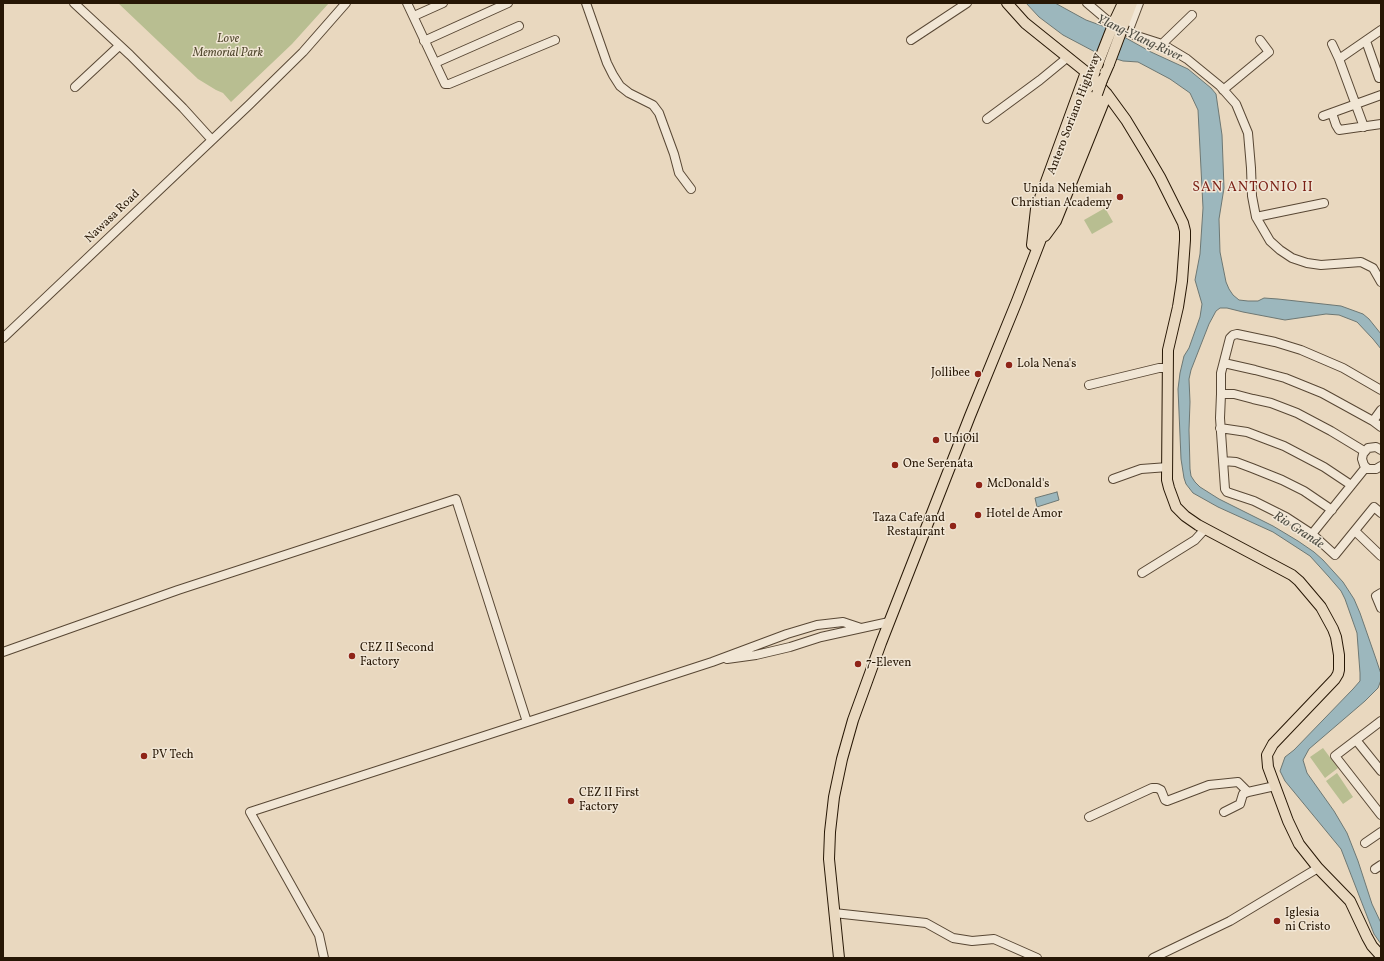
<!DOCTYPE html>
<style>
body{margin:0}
#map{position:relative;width:1384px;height:961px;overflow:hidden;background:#e9d8bf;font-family:Vollkorn,serif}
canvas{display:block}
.frame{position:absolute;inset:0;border:4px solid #271705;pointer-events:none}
</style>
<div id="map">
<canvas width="1384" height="961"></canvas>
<div class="frame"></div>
</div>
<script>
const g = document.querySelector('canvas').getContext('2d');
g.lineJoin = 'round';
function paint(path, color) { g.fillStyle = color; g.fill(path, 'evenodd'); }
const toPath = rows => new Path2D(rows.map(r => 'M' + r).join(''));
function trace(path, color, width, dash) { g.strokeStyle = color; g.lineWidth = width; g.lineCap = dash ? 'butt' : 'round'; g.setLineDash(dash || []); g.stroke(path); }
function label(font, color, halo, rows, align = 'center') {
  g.font = font + ' Vollkorn,serif'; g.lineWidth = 3; g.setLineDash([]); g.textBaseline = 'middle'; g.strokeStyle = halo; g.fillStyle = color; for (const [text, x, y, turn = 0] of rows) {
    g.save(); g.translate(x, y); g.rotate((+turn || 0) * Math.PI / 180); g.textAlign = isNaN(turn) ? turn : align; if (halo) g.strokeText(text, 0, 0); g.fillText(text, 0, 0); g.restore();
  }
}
paint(toPath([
 [118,3,329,3,292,44,231,102,223,93,216,90,198,79],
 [1105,208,1113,222,1092,234,1084,220],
 [1323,748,1338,768,1325,778,1310,757],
 [1337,773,1353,797,1343,804,1326,781]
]), '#b8be91');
const water = toPath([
 [1026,3,1055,3,1086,20,1108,28,1151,52,1188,69,1211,88,1216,94,1222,135,1224,188,1219,219,1220,252,1226,282,1229,289,1233,295,1239,300,1248,301,1258,301,1264,298,1278,299,1341,306,1363,314,1369,319,1381,334,1381,349,1373,339,1357,322,1339,315,1326,314,1285,320,1243,312,1227,308,1220,308,1216,311,1209,324,1191,370,1189,379,1190,402,1189,430,1190,469,1191,476,1195,482,1200,487,1219,499,1273,526,1298,541,1314,552,1323,560,1343,582,1354,599,1360,613,1376,659,1381,674,1381,680,1378,688,1365,701,1309,749,1303,760,1307,773,1334,811,1347,833,1358,861,1372,904,1381,923,1381,944,1374,934,1341,849,1285,781,1280,771,1285,757,1294,750,1353,689,1360,681,1360,673,1357,633,1345,599,1341,591,1329,577,1310,556,1273,532,1218,507,1193,493,1186,484,1184,478,1181,459,1179,412,1178,389,1180,373,1184,356,1189,348,1200,317,1202,304,1195,280,1200,254,1203,208,1198,110,1190,93,1170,79,1138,62,1123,61,1097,53,1063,35,1039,17,1026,3],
 [1057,492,1059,500,1037,507,1035,498,1057,492]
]);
paint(water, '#9cb7bd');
trace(water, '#6d7773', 1);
const minor = toPath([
 [74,3,130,55,183,108,212,140],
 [407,3,445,84,449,84,555,40],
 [586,3,607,63,613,75,620,86,629,93,653,105,659,113,674,154,679,173,691,189],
 [1087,3,1107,20,1134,35,1162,44,1187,59,1220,86,1236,104,1248,133,1251,168,1252,196,1256,217,1270,241,1280,250,1292,258,1307,263,1321,265,1361,262,1373,268,1381,282],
 [414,16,443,3],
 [1128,32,1139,3],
 [911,40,967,3],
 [424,41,508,3],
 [1366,41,1379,78],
 [1162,44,1192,15],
 [1332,44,1339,59,1364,127],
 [1339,59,1381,30],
 [435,63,519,26],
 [75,87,119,46],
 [1223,90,1269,52,1260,40],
 [1332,113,1336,125,1339,130,1381,124],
 [1323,116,1381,95],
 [987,119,1040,80,1068,57],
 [1256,217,1324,203],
 [3,338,249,105,303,52,346,3],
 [1224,363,1255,370,1285,378,1322,393,1373,421,1381,427],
 [1089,385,1159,368,1168,368],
 [1381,390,1343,368,1301,350,1275,342,1237,334,1233,335,1230,338,1221,373,1221,394,1220,418,1225,489,1227,492,1254,501,1286,517,1312,534,1335,555,1374,507,1381,513],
 [1221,394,1234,394,1253,399,1271,403,1297,413,1331,431,1364,451],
 [1373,421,1381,410],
 [1220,428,1247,432,1284,446,1324,467,1351,485],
 [1381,450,1376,447,1368,448,1363,454,1362,459,1364,465,1368,469,1376,469,1381,466],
 [1223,461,1236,462,1252,468,1282,480,1304,491,1332,510],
 [1113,479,1141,469,1168,467],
 [1355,531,1381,556],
 [1312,534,1366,467],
 [1142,573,1195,540,1205,529],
 [1381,593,1376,596,1381,608],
 [3,652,178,590,456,499,527,722],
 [727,659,756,655,790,647,821,637,889,622],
 [1381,721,1335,756,1381,815],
 [1356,740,1381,771],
 [1224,812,1240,804,1243,794,1248,792],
 [1089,817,1152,788,1157,788,1161,790,1165,800,1167,801,1209,785,1219,784,1238,782,1248,792,1275,786],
 [1365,843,1381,832],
 [1375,869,1381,865],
 [834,913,926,923,953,938,972,941,994,939,1037,958],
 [324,958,319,935,250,812,712,662,787,634,817,625,843,622,861,628],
 [1153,958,1230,921,1318,868]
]);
const major = toPath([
 [1007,3,1025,23,1086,72,1107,94,1126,120,1146,153,1160,177,1183,223,1185,231,1185,240,1182,281,1178,307,1168,350,1167,480,1169,488,1176,507,1185,516,1198,525,1292,575,1299,581,1321,607,1333,629,1336,637,1339,655,1339,670,1338,674,1335,679,1273,744,1267,755,1268,767,1288,821,1299,844,1318,868,1350,901,1367,937,1372,946,1381,956],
 [1115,20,1123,3],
 [1124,24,1132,3],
 [1102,80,1109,64],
 [1037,230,1090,86],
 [1045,236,1056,221,1107,94],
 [1032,245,1036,209,1086,72],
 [839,958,829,859,830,832,834,797,842,759,853,720,881,643,970,416,1017,301,1097,94]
]);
trace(minor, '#584734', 10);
trace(major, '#271705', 12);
trace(minor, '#f1e6d5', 8);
trace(major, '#e9d8bf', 10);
const majorBridge = toPath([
 [1109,64,1124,24],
 [1097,66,1115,20],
 [1090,86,1095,71],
 [1097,94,1102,80]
]);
trace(majorBridge, '#271705', 12, []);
trace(majorBridge, '#e9d8bf', 10);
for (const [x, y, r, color] of [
 [1120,197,4,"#8f2418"],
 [1009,365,4,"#8f2418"],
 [978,374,4,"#8f2418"],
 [936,440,4,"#8f2418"],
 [895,465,4,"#8f2418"],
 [979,485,4,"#8f2418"],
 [978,515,4,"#8f2418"],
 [953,526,4,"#8f2418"],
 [352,656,4,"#8f2418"],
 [858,664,4,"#8f2418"],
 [144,756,4,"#8f2418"],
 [571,801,4,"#8f2418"],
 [1277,921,4,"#8f2418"]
]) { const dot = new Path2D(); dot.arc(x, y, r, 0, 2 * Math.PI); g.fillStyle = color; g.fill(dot); trace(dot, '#f1e6d5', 1.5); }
label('italic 12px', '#52492f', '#f1e6d5', [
 ["Love",228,40],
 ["Memorial Park",228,54]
]);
label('12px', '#271705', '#f1e6d5', [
 ["Antero Soriano Highway",1075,114,-69],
 ["Nawasa Road",113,217,-44]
]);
label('12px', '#271705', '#f1e6d5', [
 ["Unida Nehemiah",1112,190,"right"],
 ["Christian Academy",1112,204,"right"],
 ["Lola Nena's",1017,365],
 ["Jollibee",970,374,"right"],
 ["UniOil",944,440],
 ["One Serenata",903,465],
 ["McDonald's",987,485],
 ["Hotel de Amor",986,515],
 ["Taza Cafe and",945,519,"right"],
 ["Restaurant",945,533,"right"],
 ["CEZ II Second",360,649],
 ["Factory",360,663],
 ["7-Eleven",866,664],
 ["PV Tech",152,756],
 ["CEZ II First",579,794],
 ["Factory",579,808],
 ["Iglesia",1285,914],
 ["ni Cristo",1285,928]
], 'left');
label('italic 13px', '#504f45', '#f1e6d5', [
 ["Ylang-Ylang River",1139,39,25],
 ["Rio Grande",1298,531,33]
]);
g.letterSpacing = '1px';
label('14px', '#7a1f14', '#f1e6d5', [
 ["SAN ANTONIO II",1253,188]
]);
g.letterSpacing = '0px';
</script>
